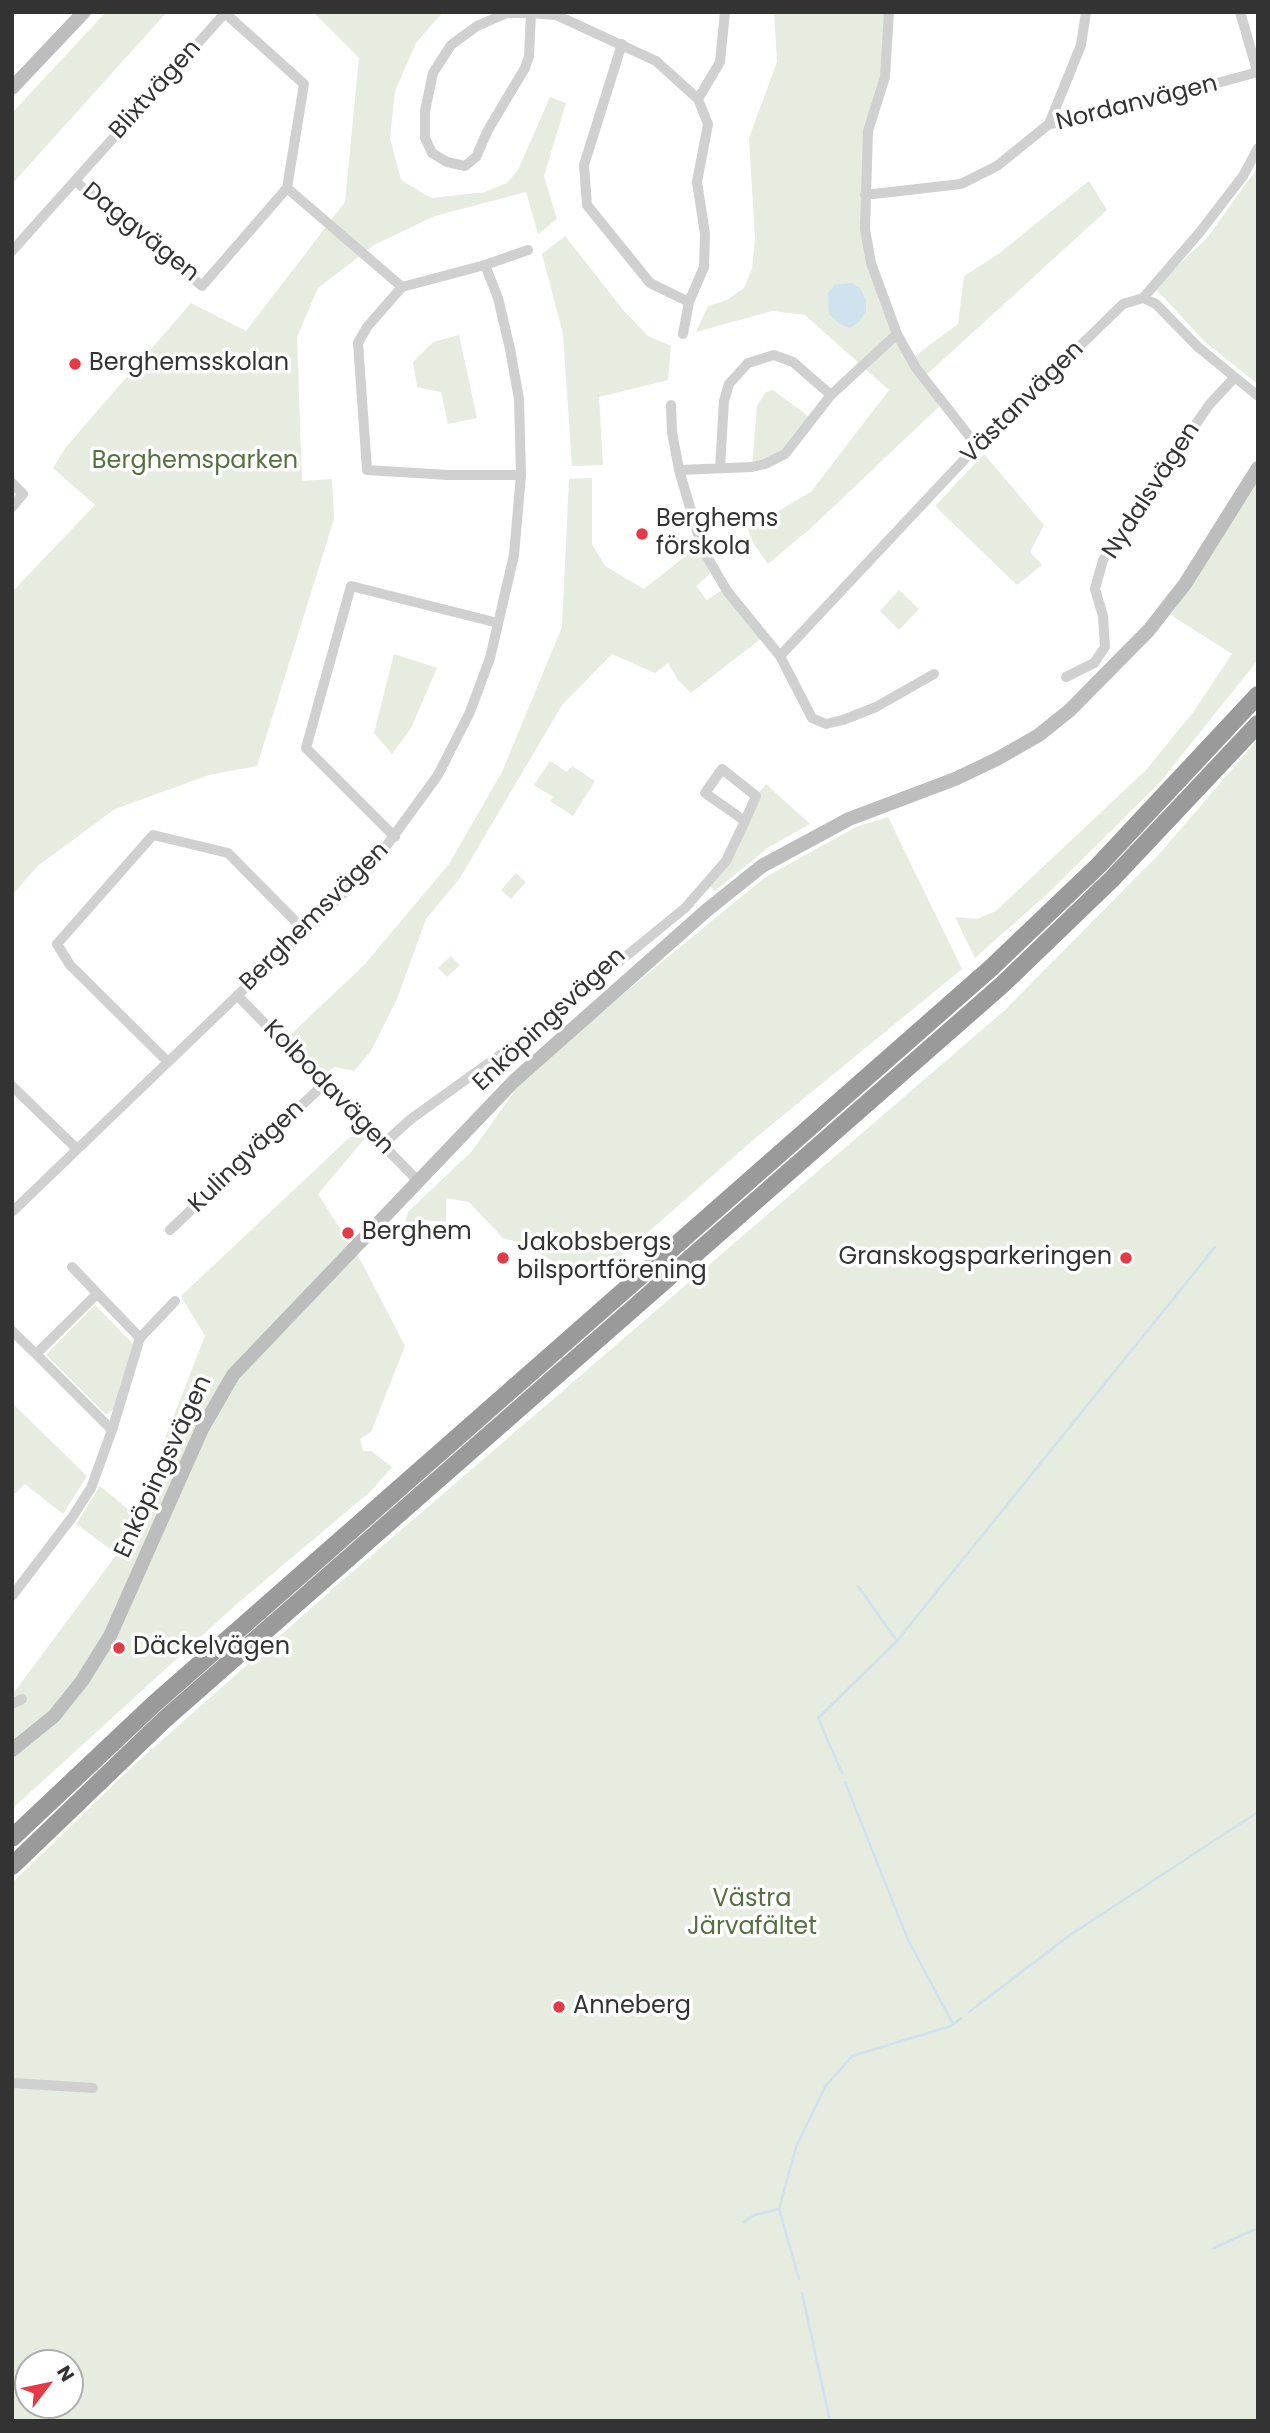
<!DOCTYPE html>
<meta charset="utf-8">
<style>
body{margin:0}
#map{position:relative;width:1270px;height:2433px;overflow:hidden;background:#fff;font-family:Poppins,sans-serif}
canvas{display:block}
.frame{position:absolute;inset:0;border:14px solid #333;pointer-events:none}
.north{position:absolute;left:14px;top:2349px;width:70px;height:70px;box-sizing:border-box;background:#fff;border:2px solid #adadad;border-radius:50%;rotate:58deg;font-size:19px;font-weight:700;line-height:28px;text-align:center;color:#333}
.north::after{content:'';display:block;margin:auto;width:24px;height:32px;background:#e63946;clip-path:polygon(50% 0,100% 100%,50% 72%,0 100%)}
</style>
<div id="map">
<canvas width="1270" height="2433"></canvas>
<div class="frame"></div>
<div class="north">N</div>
</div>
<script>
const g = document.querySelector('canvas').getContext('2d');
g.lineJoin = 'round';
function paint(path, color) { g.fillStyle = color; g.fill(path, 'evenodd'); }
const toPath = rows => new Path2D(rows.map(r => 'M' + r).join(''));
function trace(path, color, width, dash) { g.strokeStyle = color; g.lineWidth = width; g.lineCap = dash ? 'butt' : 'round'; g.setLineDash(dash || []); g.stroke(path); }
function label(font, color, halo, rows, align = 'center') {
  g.font = font + ' Poppins,sans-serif'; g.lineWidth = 7; g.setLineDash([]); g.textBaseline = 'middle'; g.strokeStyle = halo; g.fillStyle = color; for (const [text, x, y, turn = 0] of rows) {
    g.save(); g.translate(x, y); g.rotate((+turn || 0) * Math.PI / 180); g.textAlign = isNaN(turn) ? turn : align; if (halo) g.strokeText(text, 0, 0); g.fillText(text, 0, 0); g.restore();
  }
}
paint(toPath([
 [106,12,167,12,12,184,12,113],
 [313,12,443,12,416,43,395,91,390,138,401,180,431,198,485,192,507,183,518,170,550,97,566,103,544,176,557,219,538,234,526,192,435,216,374,245,318,288,297,337,302,481,332,479,334,519,257,766,209,775,115,809,39,865,12,895,12,592,95,505,53,468,66,447,191,303,246,331,345,202,359,58],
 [774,12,889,12,885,77,868,132,865,195,871,263,911,359,958,324,964,276,997,255,1089,181,1107,210,924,377,944,402,812,527,768,564,753,543,744,519,778,511,811,492,889,390,805,315,772,311,696,332,708,306,727,300,744,288,752,269,755,239,749,138,777,62],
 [1258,167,1258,384,1206,343,1154,287,1207,238],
 [565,236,624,311,648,336,671,346,668,380,599,397,603,465,572,466,563,334,542,254],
 [459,335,477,418,448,424,441,392,417,387,413,362,433,342],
 [773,390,812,419,785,454,752,467,757,406,766,392],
 [984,454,1044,525,1030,552,1042,565,1017,585,935,506],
 [592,478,592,544,605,566,644,589,697,547,711,573,696,586,707,600,725,588,763,637,691,693,678,680,668,663,655,673,612,654,562,705,460,878,426,919,397,999,371,1051,354,1071,335,1067,323,1075,287,1038,365,964,449,864,502,772,562,627,569,479],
 [1258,482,1258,660,1161,781,1045,896,975,958,955,917,977,919,996,911,1147,769,1194,711,1232,654,1171,615],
 [899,590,919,609,899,630,880,611],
 [394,654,437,668,411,728,392,754,374,733],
 [1258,739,1258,2421,12,2421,12,1883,134,1765,335,1587,1005,1010,1161,852],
 [28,2363,70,2363,70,2405,28,2405],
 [550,761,567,772,572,766,595,781,573,816,550,801,553,797,534,785],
 [766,784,810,824,769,847,715,891,707,883,726,861,756,796],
 [888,817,962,969,753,1140,621,1256,563,1267,521,1243,503,1238,469,1202,446,1198,446,1222,421,1220,407,1235,403,1230,408,1212,472,1151,519,1085,594,1018,764,878,856,827],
 [516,873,526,882,511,899,501,890],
 [451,956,460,965,447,977,438,968],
 [350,1137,366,1137,318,1194,362,1263,405,1346,371,1432,360,1439,363,1451,371,1451,392,1467,371,1491,239,1602,12,1809,12,1711,16,1707,12,1695,117,1554,76,1524,100,1486,135,1515,205,1336,181,1296],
 [95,1305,134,1345,115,1408,106,1415,46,1355],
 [12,1403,87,1476,63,1514,25,1484,12,1496]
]), '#e6ecdf');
paint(toPath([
 [851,283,860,288,866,300,866,311,859,322,850,328,840,324,829,314,828,293,835,285]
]), '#cfe2ee');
trace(toPath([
 [897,1641,1215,1247],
 [842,1773,818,1718,897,1641,858,1586],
 [845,1782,908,1940,953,2024],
 [969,2012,1070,1935,1258,1812],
 [744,2222,754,2215,779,2209],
 [1214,2248,1258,2228],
 [799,2279,779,2209,796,2147,825,2087,852,2056,951,2026,961,2018],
 [802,2293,830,2421]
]), '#cfe2ee', 2.5);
trace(toPath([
 [889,12,885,77,868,131,865,229,871,263,897,334,916,368,977,446],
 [1240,12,1258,74],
 [531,13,529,56,525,68,488,130,476,157,465,166,447,162,432,153,425,138,425,111,433,73,451,45,477,26,507,13,531,13,556,15,656,61,698,99,708,124,697,182,705,234,704,267,689,302,683,334],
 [622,44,584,165,587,205,650,283,689,302],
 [698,99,720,62,725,12],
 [1049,124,1081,45,1086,12],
 [75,181,202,286,287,188],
 [865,195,961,184,997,166,1049,124,1081,120,1258,72],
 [12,251,225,13,304,84,287,188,402,287],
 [1143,298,1156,304,1198,347,1258,396],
 [671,405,672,432,679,470,702,548,727,591,780,656,812,718,826,724,843,720,876,707,934,674],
 [720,468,724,401,729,384,748,363,774,355,793,362,831,395],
 [679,470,752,467,765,464,785,454,831,395,897,334],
 [521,475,448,475,367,470,358,343,367,327,402,287,485,265,528,250],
 [12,483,23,494,12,507],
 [780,656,977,446,1123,304,1143,298,1200,232,1243,176,1258,148],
 [1066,677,1094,663,1105,647,1103,616,1095,589,1103,560,1209,405,1234,378],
 [395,837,306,748,351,586,498,623],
 [237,995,419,1182],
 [168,1062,70,965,57,944,153,835,228,853,304,930],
 [12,1086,77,1149],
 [383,1144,411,1119,543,1024,685,908,726,861,745,821,756,796,722,769,705,793,745,821],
 [12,1212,371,867,438,775,470,712,490,658,514,555,521,475,519,399,510,349,498,298,485,265],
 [170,1230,324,1084],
 [72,1267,140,1338,112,1430,36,1354,97,1294],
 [12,1331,36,1354],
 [140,1338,175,1301],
 [12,1596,73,1516,91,1488,112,1430],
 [12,1704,22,1699],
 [12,2083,93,2088]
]), '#d0d0d0', 10);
trace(toPath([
 [12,88,84,12],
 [12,1750,54,1716,82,1681,110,1636,202,1429,233,1375,514,1081,707,910,762,866,849,819,955,779,997,759,1039,735,1070,710,1149,630,1185,584,1258,468]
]), '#bdbdbd', 14);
trace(toPath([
 [12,1838,154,1704,991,968,1099,865,1258,695],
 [12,1866,165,1719,1003,984,1112,879,1258,724]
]), '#9a9a9a', 18);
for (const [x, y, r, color] of [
 [75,364,7,"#e63946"],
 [642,534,7,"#e63946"],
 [348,1233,7,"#e63946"],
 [503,1258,7,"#e63946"],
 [1126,1258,7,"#e63946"],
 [119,1648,7,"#e63946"],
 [559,2007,7,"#e63946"]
]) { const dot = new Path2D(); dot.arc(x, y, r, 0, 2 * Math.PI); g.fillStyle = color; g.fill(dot); trace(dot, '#fff', 2.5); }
label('24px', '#333', '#fff', [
 ["Blixtvägen",156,90,-48],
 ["Nordanvägen",1137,104,-14],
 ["Daggvägen",140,233,39],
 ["Västanvägen",1023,403,-45],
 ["Nydalsvägen",1152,491,-57],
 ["Berghemsvägen",315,917,-45],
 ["Enköpingsvägen",550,1020,-43],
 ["Kolbodavägen",328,1088,46],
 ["Kulingvägen",247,1157,-44],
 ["Enköpingsvägen",164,1467,-65]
]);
label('24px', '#333', '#fff', [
 ["Berghemsskolan",89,364],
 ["Berghems",656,520],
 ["förskola",656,548],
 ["Berghem",362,1233],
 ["Jakobsbergs",517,1244],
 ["bilsportförening",517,1272],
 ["Granskogsparkeringen",1112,1258,"right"],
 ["Däckelvägen",133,1648],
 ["Anneberg",573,2007]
], 'left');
label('24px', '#56703f', '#fff', [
 ["Berghemsparken",195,462],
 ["Västra",752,1900],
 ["Järvafältet",752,1928]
]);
</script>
